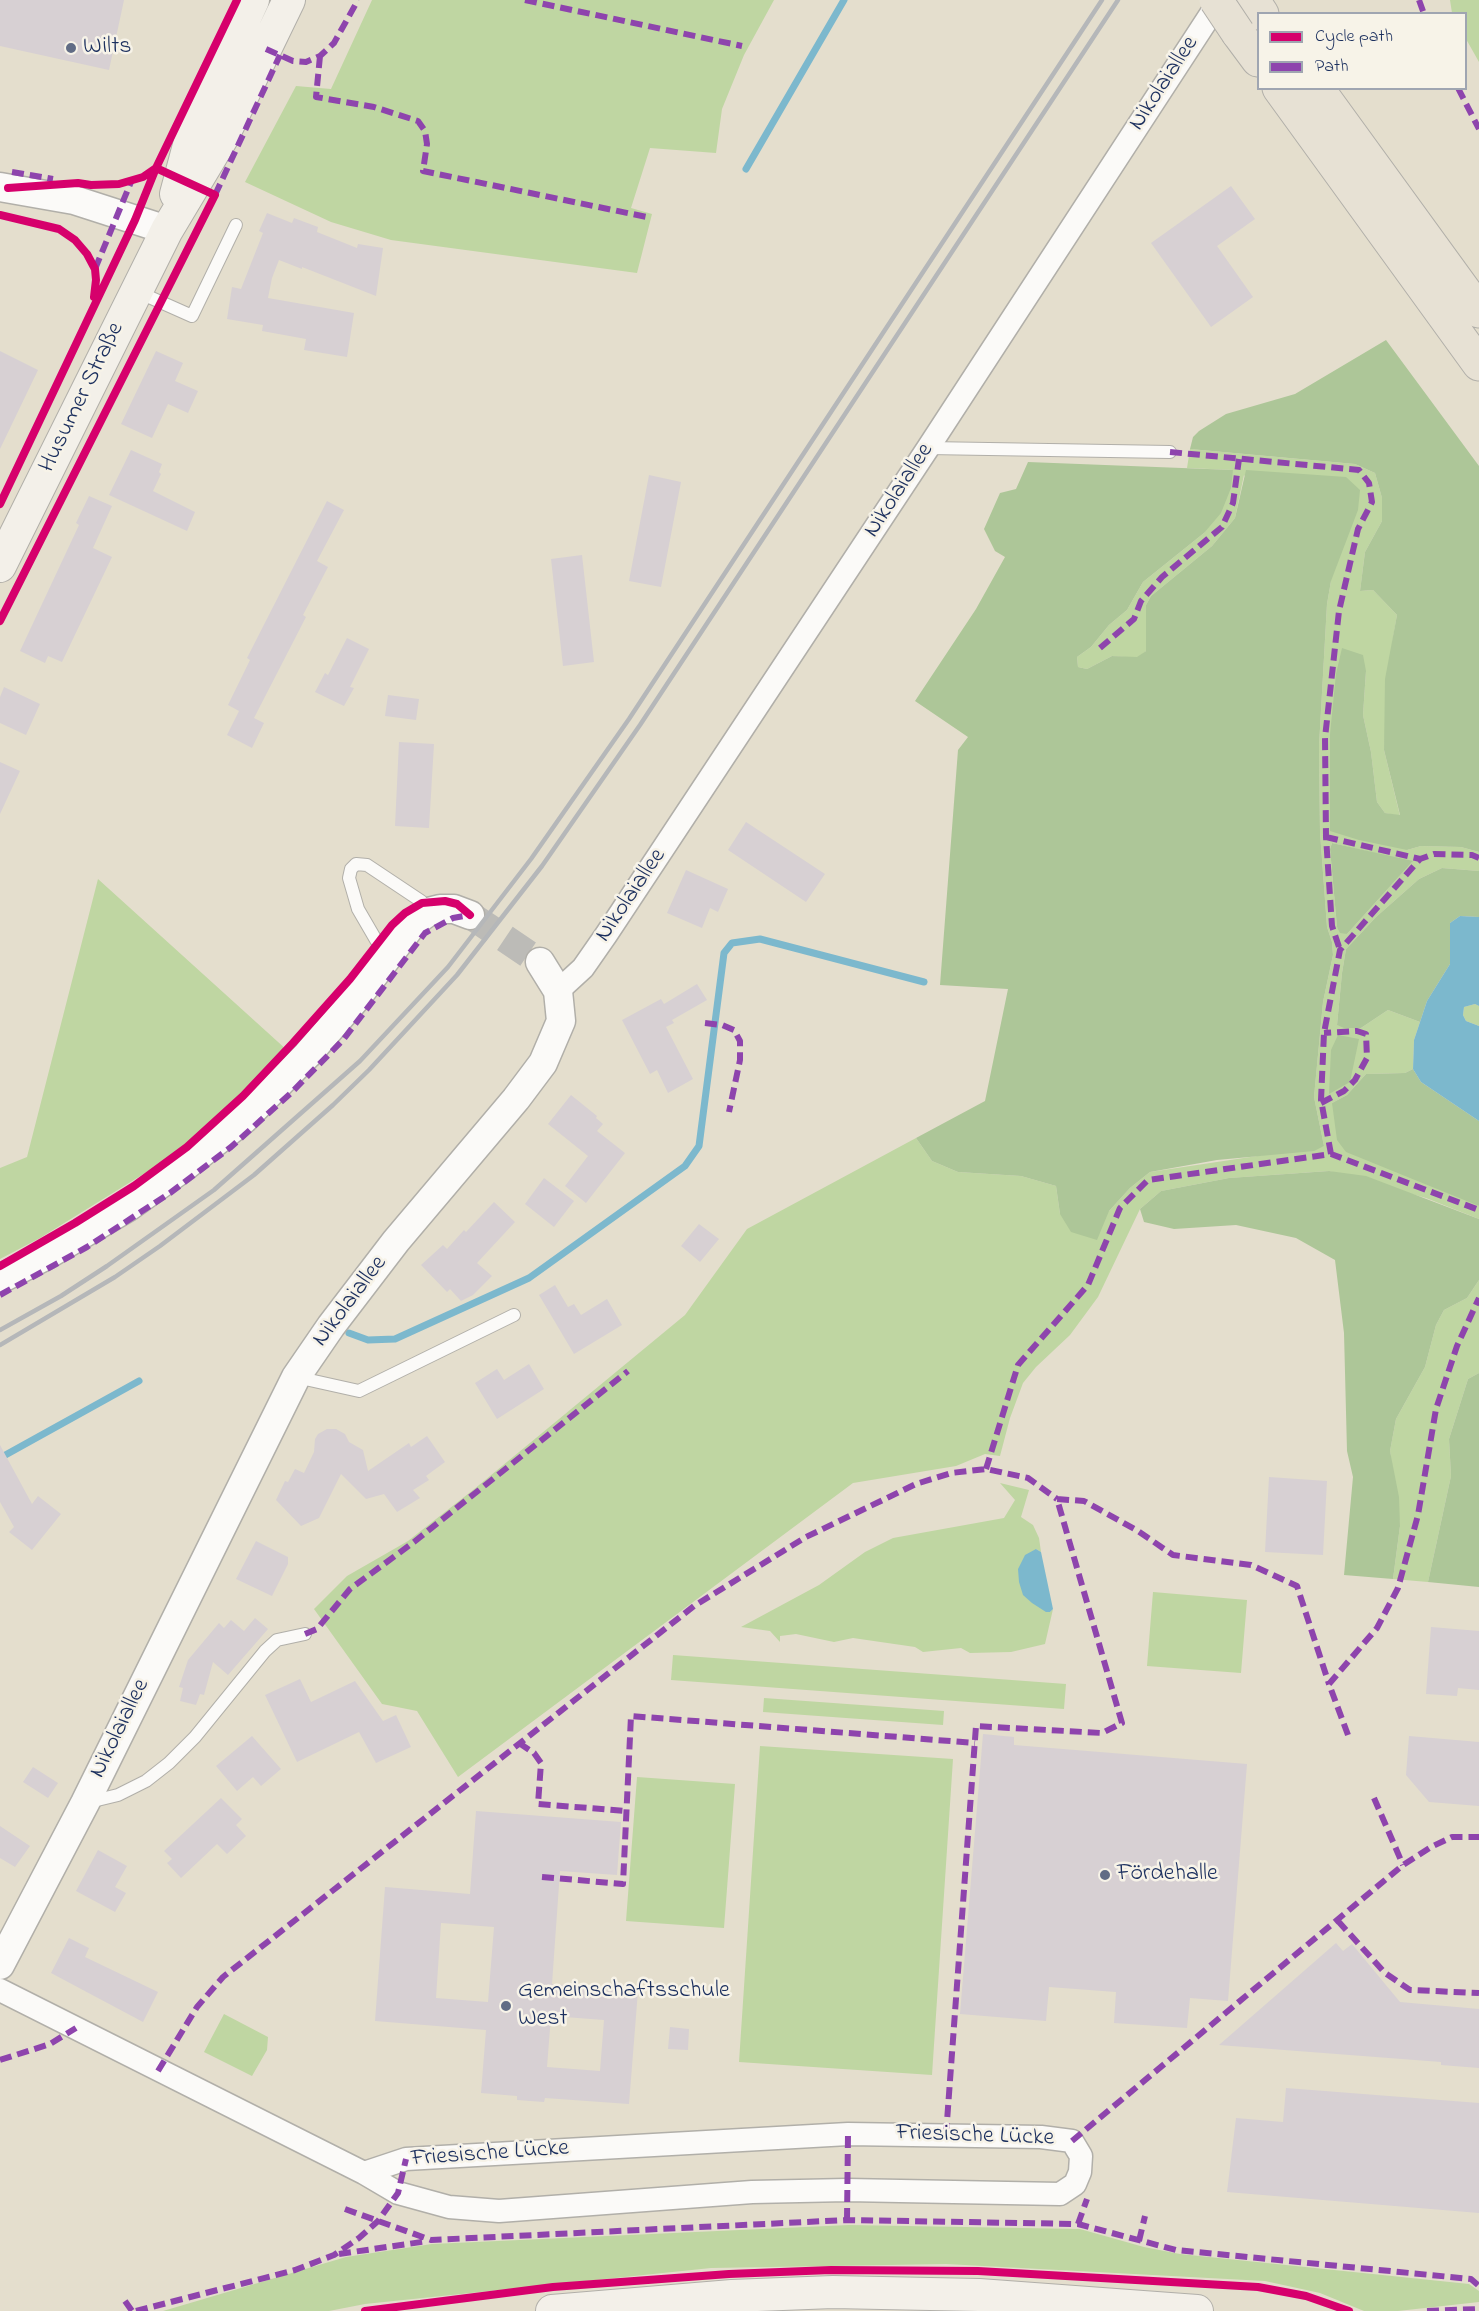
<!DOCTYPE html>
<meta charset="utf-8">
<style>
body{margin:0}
#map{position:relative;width:1479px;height:2311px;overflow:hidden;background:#e4decd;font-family:"Indie Flower",sans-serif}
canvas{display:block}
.legend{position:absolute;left:1257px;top:12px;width:210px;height:78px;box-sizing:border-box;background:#f7f3e8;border:2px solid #9fa5b1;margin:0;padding:8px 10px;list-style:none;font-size:18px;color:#1b2f5e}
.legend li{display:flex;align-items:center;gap:12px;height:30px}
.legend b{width:30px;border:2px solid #9fa5b1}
</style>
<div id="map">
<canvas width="1479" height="2311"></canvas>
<ul class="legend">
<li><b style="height:8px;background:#d6006c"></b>Cycle path</li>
<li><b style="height:8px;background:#8e44ad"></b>Path</li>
</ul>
</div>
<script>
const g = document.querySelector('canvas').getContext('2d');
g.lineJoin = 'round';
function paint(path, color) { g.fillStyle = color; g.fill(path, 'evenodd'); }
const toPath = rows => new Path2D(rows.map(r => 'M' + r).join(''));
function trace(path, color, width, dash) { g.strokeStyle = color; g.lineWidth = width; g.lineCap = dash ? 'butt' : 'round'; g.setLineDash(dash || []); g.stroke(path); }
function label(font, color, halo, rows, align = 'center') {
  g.font = font + ' "Indie Flower",sans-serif'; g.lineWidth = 5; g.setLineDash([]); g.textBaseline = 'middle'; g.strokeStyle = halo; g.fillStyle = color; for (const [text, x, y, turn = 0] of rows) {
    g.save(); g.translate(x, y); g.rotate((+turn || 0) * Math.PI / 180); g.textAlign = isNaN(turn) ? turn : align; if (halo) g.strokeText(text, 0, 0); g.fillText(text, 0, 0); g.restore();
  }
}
paint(toPath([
 [372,0,774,0,744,55,722,109,716,153,650,148,631,208,652,214,637,273,391,240,331,222,245,182,296,86,331,89],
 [1450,0,1479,0,1479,62,1466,39,1466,14,1452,13],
 [1190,449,1355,464,1375,473,1382,498,1382,521,1365,552,1360,591,1373,590,1397,615,1393,638,1384,750,1400,816,1385,813,1377,802,1371,752,1363,715,1366,671,1330,734,1407,850,1421,846,1461,847,1479,852,1479,871,1442,868,1419,879,1376,917,1346,949,1342,973,1337,1025,1361,1028,1388,1010,1420,1022,1414,1040,1413,1069,1405,1073,1366,1074,1347,1095,1332,1103,1479,1206,1479,1219,1426,1198,1329,1171,1229,1178,1161,1191,1140,1209,1098,1297,1070,1335,1036,1367,1023,1383,1010,1418,1000,1456,985,1454,956,1466,853,1483,458,1777,417,1711,382,1704,314,1609,347,1576,408,1541,473,1490,685,1315,747,1229,916,1138,932,1161,958,1172,1021,1176,1056,1186,1060,1214,1109,1211,1130,1188,1150,1172,1324,1146,1314,1097,1323,1002,1333,955,1332,942,1327,927,1320,832,1319,746,1327,604,1331,581,1244,475,1235,518,1212,546,1151,596,1146,605,1146,651,1138,658,1112,656,1087,669,1078,667,1077,657,1091,647,1109,625,1127,610,1143,582,1204,533,1233,470,1187,468],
 [1332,843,1412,862,1347,934,1337,927,1330,849],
 [98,879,288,1051,179,1152,40,1238,0,1259,0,1168,27,1157],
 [1475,1004,1479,1006,1479,1026,1466,1021,1463,1015,1464,1007],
 [1479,1280,1479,1373,1468,1379,1449,1439,1451,1476,1428,1582,1393,1579,1400,1526,1390,1451,1396,1419,1425,1367,1436,1325,1444,1310,1467,1298],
 [1000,1483,1029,1490,1021,1517,1033,1525,1039,1538,1041,1552,1036,1549,1050,1612,1053,1609,1045,1644,1011,1652,970,1653,961,1648,923,1652,915,1647,853,1638,834,1642,796,1634,780,1636,780,1642,770,1631,741,1627,819,1585,865,1552,893,1538,1004,1518,1015,1500],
 [1153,1592,1247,1600,1241,1673,1147,1666],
 [673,1655,1066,1684,1064,1709,671,1680],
 [764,1698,944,1711,943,1725,763,1712],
 [760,1746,953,1759,932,2075,739,2062],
 [637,1777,735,1784,724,1928,626,1921],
 [224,2014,268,2037,267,2050,252,2076,204,2052],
 [849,2225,1080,2229,1144,2247,1180,2254,1469,2284,1479,2291,1479,2302,1398,2311,1364,2311,1320,2293,1265,2281,946,2264,711,2268,365,2304,329,2311,163,2311,346,2257,432,2244]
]), '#bfd6a2');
paint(toPath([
 [1386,340,1479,466,1479,852,1461,847,1421,846,1407,850,1359,840,1330,831,1330,734,1336,674,1342,648,1363,655,1366,671,1363,715,1371,752,1377,802,1385,813,1400,815,1384,750,1385,679,1397,615,1373,590,1360,591,1365,552,1382,521,1382,498,1375,473,1355,464,1190,449,1193,437,1199,431,1226,414,1295,394],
 [1028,462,1233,470,1231,488,1221,513,1204,533,1143,582,1127,610,1109,625,1091,647,1077,657,1078,667,1087,669,1112,656,1137,657,1146,651,1146,605,1151,596,1212,546,1235,518,1246,470,1346,477,1360,490,1358,510,1331,581,1327,604,1319,746,1320,832,1327,927,1332,942,1333,955,1323,1002,1314,1097,1324,1146,1314,1151,1217,1160,1150,1172,1130,1188,1109,1211,1097,1240,1071,1232,1060,1214,1056,1186,1021,1176,958,1172,932,1161,916,1138,985,1101,1008,989,940,985,958,750,968,737,915,701,976,609,1005,557,995,551,984,529,1000,493,1016,489],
 [1332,843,1413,861,1347,934,1340,933,1337,927,1330,849],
 [1442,868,1479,871,1479,917,1460,916,1450,923,1450,964,1427,1001,1420,1022,1388,1010,1361,1028,1344,1028,1337,1025,1342,973,1346,949,1376,917,1419,879],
 [1338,1035,1359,1039,1350,1082,1329,1094,1331,1050],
 [1413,1069,1421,1082,1479,1121,1479,1206,1346,1152,1337,1140,1332,1103,1347,1095,1366,1074,1405,1073],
 [1329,1171,1366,1176,1479,1219,1479,1280,1467,1298,1444,1310,1436,1325,1425,1367,1396,1419,1390,1451,1399,1497,1400,1526,1393,1579,1344,1575,1353,1477,1347,1451,1344,1333,1335,1260,1296,1238,1236,1225,1174,1229,1144,1222,1140,1209,1161,1191,1229,1178],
 [1479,1373,1479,1587,1428,1582,1451,1476,1449,1439,1468,1379]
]), '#adc698');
paint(toPath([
 [1460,916,1479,917,1479,1006,1475,1004,1464,1007,1463,1015,1466,1021,1479,1026,1479,1121,1421,1082,1413,1069,1414,1040,1427,1001,1450,964,1450,923],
 [1036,1549,1041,1552,1053,1609,1050,1612,1046,1612,1032,1603,1023,1595,1019,1582,1018,1569,1025,1555]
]), '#7cb8cd');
trace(toPath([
 [746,169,844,0],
 [349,1333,368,1340,395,1339,529,1278,685,1166,699,1146,724,953,732,943,760,939,924,982],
 [0,1458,139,1381]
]), '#7cb8cd', 7);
paint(toPath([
 [0,0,124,0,109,70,0,46],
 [1231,186,1255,219,1217,246,1253,297,1211,327,1151,243],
 [267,213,292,223,294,218,318,227,317,232,357,248,358,244,383,248,376,296,302,267,302,269,279,260,272,278,268,298,354,313,347,357,304,350,306,339,262,331,263,325,227,319,232,287,241,289,263,233,259,231],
 [0,351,38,370,0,449],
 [156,351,183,363,175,381,198,391,188,413,168,404,152,438,121,424],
 [131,450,162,464,159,472,161,474,153,491,195,512,187,531,109,495],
 [649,475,681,482,661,587,629,581],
 [89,496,112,506,93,548,112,557,62,662,48,656,45,663,20,651,79,525,76,523],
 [327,501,344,510,317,561,328,567,303,615,306,617,254,718,264,723,252,748,227,735,239,711,228,705,250,660,247,658],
 [582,555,594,662,563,666,551,559],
 [347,638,369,649,350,687,354,688,344,706,315,692,325,673,328,675],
 [4,687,40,704,26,735,0,723,0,697],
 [388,695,419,699,416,720,385,716],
 [399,742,434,744,429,828,395,826],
 [0,762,20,771,0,814],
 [746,822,825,874,806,902,728,850],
 [686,870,728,889,718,912,710,908,702,928,667,913],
 [697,984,707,1000,672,1020,674,1023,666,1027,693,1079,668,1093,657,1070,650,1074,622,1020,661,999,664,1004],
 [571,1095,597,1116,596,1118,603,1124,597,1131,625,1153,586,1203,565,1186,588,1156,548,1124],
 [544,1178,574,1201,554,1227,525,1204],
 [494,1202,515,1222,477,1263,492,1276,473,1295,461,1301,450,1289,447,1292,421,1265,443,1245,447,1249,464,1230,466,1232],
 [699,1224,719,1239,700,1262,681,1246],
 [555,1285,568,1307,574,1304,581,1315,607,1299,622,1325,574,1354,539,1295],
 [529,1364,544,1389,497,1419,475,1383,497,1369,504,1380],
 [327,1429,336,1429,345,1434,349,1442,363,1450,368,1471,409,1443,411,1447,427,1436,445,1462,426,1476,429,1480,413,1490,420,1498,397,1512,384,1494,366,1499,341,1474,319,1518,301,1526,276,1500,285,1481,288,1482,295,1469,304,1473,314,1452,315,1439,318,1434],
 [0,1445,32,1504,38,1496,61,1514,32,1550,9,1532,14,1527,0,1502],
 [1269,1477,1327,1481,1323,1555,1265,1552],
 [256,1541,288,1557,288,1564,272,1596,236,1579],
 [255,1618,268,1629,228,1675,213,1662,204,1695,200,1694,196,1705,180,1701,183,1688,179,1687,188,1660,219,1623,224,1628,231,1620,244,1631],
 [1431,1627,1479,1631,1479,1690,1458,1688,1457,1696,1426,1694],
 [300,1679,311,1702,355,1681,383,1721,396,1715,411,1747,376,1763,359,1732,297,1762,265,1695],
 [983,1734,1014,1737,1014,1745,1247,1764,1228,2001,1190,1998,1187,2028,1114,2023,1116,1992,1049,1987,1046,2021,960,2014],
 [252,1736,281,1769,261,1786,253,1777,237,1791,216,1766],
 [1409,1736,1479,1742,1479,1806,1429,1802,1406,1775],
 [33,1767,58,1783,48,1798,23,1782],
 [221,1798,242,1819,236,1825,246,1836,227,1854,217,1844,181,1878,167,1863,172,1859,164,1851],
 [476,1811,621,1822,617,1875,560,1871,552,1984,638,1991,629,2104,545,2098,544,2102,517,2100,517,2096,481,2093,486,2030,375,2021,385,1887,470,1894],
 [441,1923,494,1927,488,2002,436,1998],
 [551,2016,604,2020,600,2071,547,2067],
 [0,1826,30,1846,15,1867,0,1858],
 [98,1850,127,1866,115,1887,126,1893,115,1912,76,1891],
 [69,1938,89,1948,85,1957,158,1992,143,2022,51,1973],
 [1336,1943,1343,1951,1352,1944,1400,2002,1479,2009,1479,2068,1441,2065,1441,2062,1219,2045],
 [670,2027,689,2029,688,2050,668,2049],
 [1286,2088,1479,2103,1479,2213,1227,2192,1236,2118,1283,2122]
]), '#d7d0d3');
trace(toPath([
 [470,915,540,962]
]), '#bcbbb7', 28, [28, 14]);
const service = toPath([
 [138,292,192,316,236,225],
 [928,448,1170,452],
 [391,951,376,940,358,909,349,878,351,869,356,864,367,865,421,901,428,912],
 [296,1377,359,1391,514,1315],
 [89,1802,118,1795,146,1781,169,1763,195,1737,265,1651,277,1640,305,1634]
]);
const minor = toPath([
 [558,991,583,968,606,935,928,448,1220,0],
 [0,1990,364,2173,398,2193,449,2207,499,2211,752,2192,847,2190,1060,2194,1075,2184,1080,2172,1081,2156,1072,2141,1041,2137,848,2134,406,2159,364,2173]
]);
const tertiary = toPath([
 [0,187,74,200,167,230],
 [0,1279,47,1255,128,1207,184,1167,244,1119,307,1055,358,996,414,922,428,912,440,909,454,909,470,915],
 [0,1965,85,1803,296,1377,331,1326,396,1241,516,1099,543,1063,561,1021,558,991,540,962]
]);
const secondary = toPath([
 [176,194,193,130,253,0],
 [0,566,167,230,222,138,289,0],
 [552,2311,732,2296,833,2292,979,2295,1197,2311]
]);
const trunk = toPath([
 [1253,0,1262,14],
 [1238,33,1258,60],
 [1279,88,1479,364],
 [1317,88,1479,311]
]);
trace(service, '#b1afa9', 14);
trace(minor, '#b1afa9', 25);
trace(tertiary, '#b1afa9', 31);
trace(secondary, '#b1afa9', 34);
trace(trunk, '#b1afa9', 35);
trace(service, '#fbfaf8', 12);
trace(minor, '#fbfaf8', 22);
trace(tertiary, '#fbfaf8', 28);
trace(secondary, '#f3f0e9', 32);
trace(trunk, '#e7e1d4', 33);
trace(toPath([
 [0,1330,61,1296,107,1266,214,1190,360,1061,448,967,531,859,629,719,1102,0],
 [0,1345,115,1277,160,1246,254,1175,333,1105,369,1070,457,975,542,866,640,725,1118,0]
]), '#b5b7b9', 4.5);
const trunkBridge = toPath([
 [1216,0,1238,33]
]);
trace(trunkBridge, '#b1afa9', 35, []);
trace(trunkBridge, '#e7e1d4', 33);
trace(toPath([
 [525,0,742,46],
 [1419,0,1424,14],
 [266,49,293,61,306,62,320,56,334,43,358,0],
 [320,56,316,97,374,107,418,121,425,131,427,144,423,171,647,217],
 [1458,88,1479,129],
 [12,172,53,179],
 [215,195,280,55],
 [95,269,131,182],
 [1170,452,1359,470,1369,483,1372,502,1358,529,1339,611,1325,738,1326,837,1332,926,1340,950],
 [1100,648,1134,619,1141,601,1162,577,1222,527,1233,503,1239,459],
 [1326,837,1420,859],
 [705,1023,722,1025,734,1030,740,1041,740,1060,729,1112],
 [1321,1103,1344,1091,1355,1080,1367,1058,1366,1034,1357,1031,1324,1033],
 [1331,1154,1321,1100,1324,1033,1340,950,1420,859,1434,854,1472,855,1479,858],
 [0,1295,87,1247,170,1193,231,1147,291,1093,343,1040,425,933,453,918,470,915],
 [986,1469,1018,1365,1088,1285,1120,1208,1148,1180,1331,1154,1479,1210],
 [305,1634,317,1629,350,1589,414,1542,628,1371],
 [1348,1735,1329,1684,1377,1628,1398,1588,1418,1515,1436,1409,1457,1346,1479,1298],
 [519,1743,534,1753,541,1763,538,1804,626,1811],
 [1374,1798,1403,1865],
 [542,1877,623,1884,631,1716,975,1743],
 [1338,1921,1385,1973,1410,1990,1479,1993],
 [0,2060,50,2044,76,2028],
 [158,2071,197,2007,223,1977,694,1606,806,1537,916,1484,951,1473,986,1469,1028,1478,1057,1499],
 [946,2135,976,1726,1102,1733,1122,1723,1057,1499,1084,1501,1138,1531,1173,1555,1251,1565,1297,1586,1329,1684],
 [1072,2141,1403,1865,1431,1847,1452,1837,1479,1837],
 [345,2209,431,2240,847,2220,1078,2224,1176,2250,1471,2279,1479,2286],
 [847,2220,848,2134],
 [1078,2224,1087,2199],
 [1139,2241,1145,2216],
 [339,2254,428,2241],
 [125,2301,132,2311],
 [136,2311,295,2270,334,2255,359,2238,378,2221,398,2193,406,2159],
 [1427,2311,1479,2309]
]), '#8e44ad', 6, [12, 6]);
trace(toPath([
 [8,188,78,183,91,185,119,184,143,177,156,168,237,0],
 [0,215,59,229,75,240,87,254,95,269,96,280,94,297],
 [0,504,135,220,156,168,215,195,0,621],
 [0,1266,75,1223,134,1186,187,1147,243,1096,293,1043,350,979,392,925,405,913,422,903,445,901,457,904,470,915],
 [365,2311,553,2287,729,2274,831,2270,978,2271,1258,2287,1306,2296,1349,2311]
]), '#d6006c', 8);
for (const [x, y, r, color] of [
 [71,48,6,"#616c85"],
 [1105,1875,6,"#616c85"],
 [506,2006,6,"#616c85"]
]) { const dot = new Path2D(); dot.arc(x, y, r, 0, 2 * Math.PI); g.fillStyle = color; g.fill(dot); trace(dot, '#f7f3e8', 2); }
label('24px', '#1b2f5e', '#f7f3e8', [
 ["Wilts",83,48],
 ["Fördehalle",1117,1875],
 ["Gemeinschaftsschule",518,1992],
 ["West",518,2020]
], 'left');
label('24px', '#1b2f5e', '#f7f3e8', [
 ["Nikolaiallee",1165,84,-57],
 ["Husumer Straße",83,398,-64],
 ["Nikolaiallee",900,491,-57],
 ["Nikolaiallee",632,896,-56],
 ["Nikolaiallee",351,1302,-53],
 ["Nikolaiallee",121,1729,-64],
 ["Friesische Lücke",975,2137,2],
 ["Friesische Lücke",490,2155,-4]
]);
</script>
